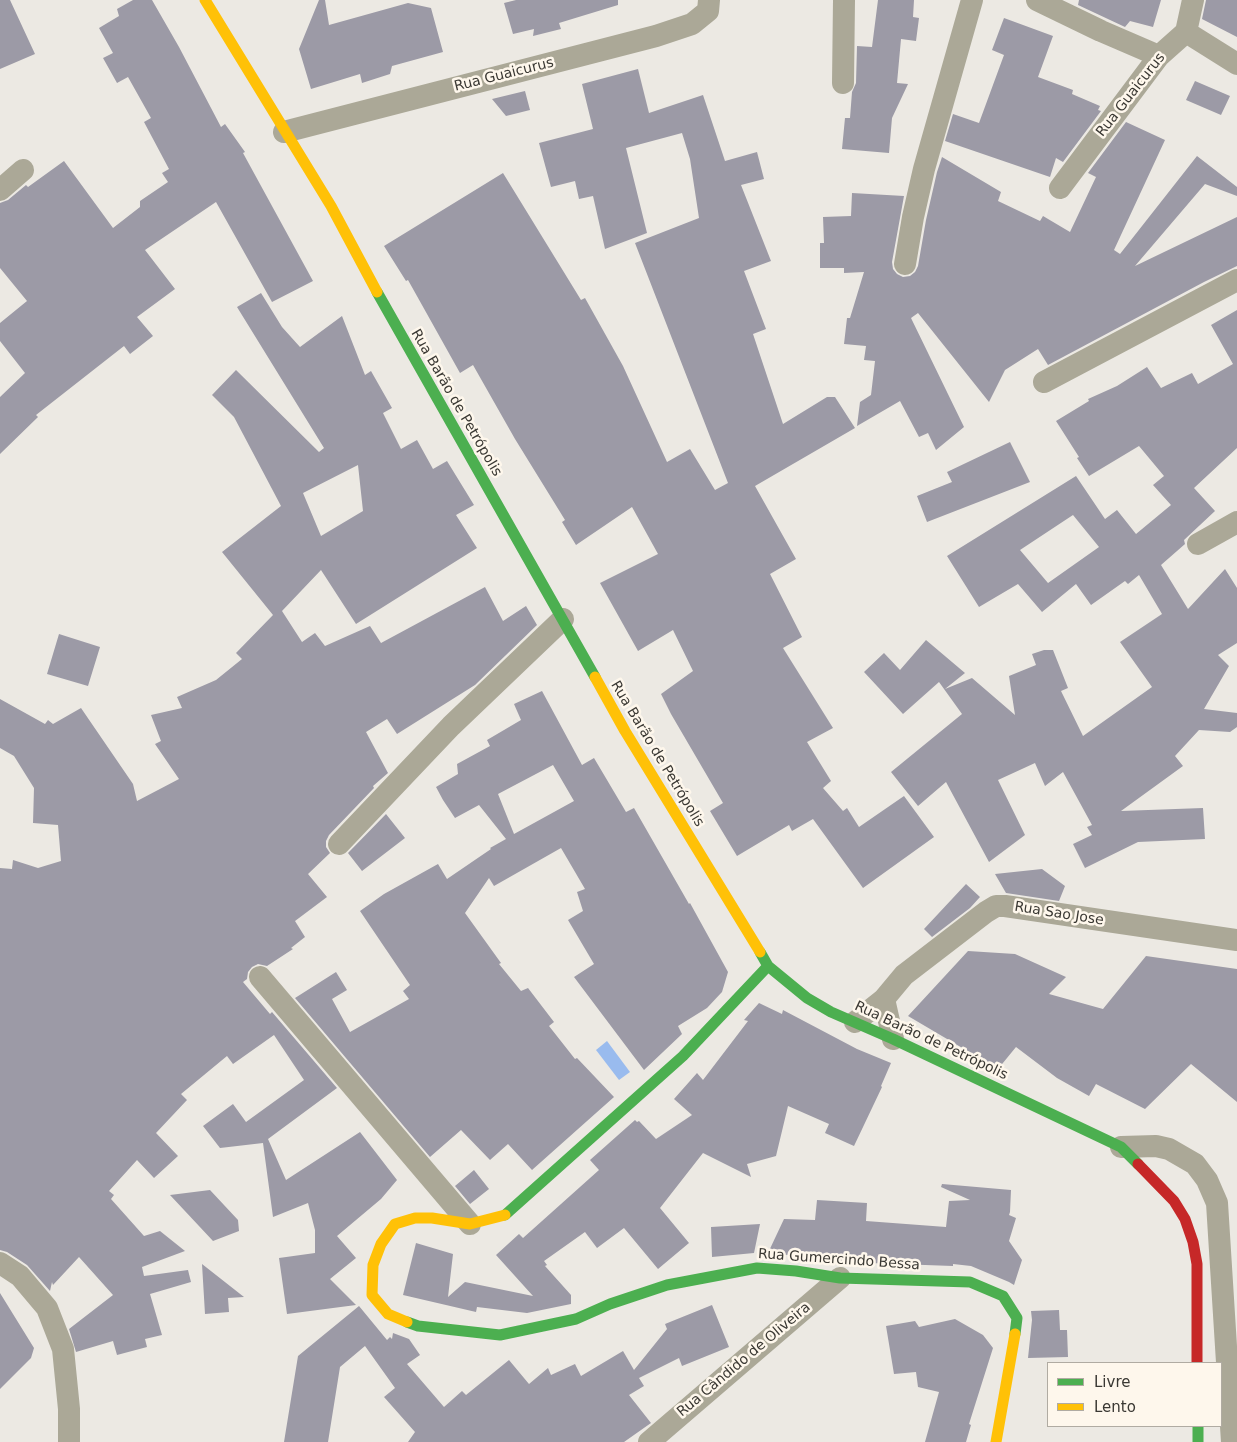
<!DOCTYPE html>
<meta charset="utf-8">
<style>
body{margin:0}
#map{position:relative;width:1237px;height:1442px;overflow:hidden;background:#ece9e3;font-family:"DejaVu Sans",sans-serif}
canvas{display:block}
.legend{position:absolute;left:1047px;top:1362px;width:175px;height:65px;box-sizing:border-box;background:#fef7ec;border:1px solid #b0aba2;margin:0;padding:6px 9px;list-style:none;font-size:15px;color:#3a3833}
.legend li{display:flex;align-items:center;gap:10px;height:25px}
.legend b{width:25px;border:1px solid #b0aba2}
</style>
<div id="map">
<canvas width="1237" height="1442"></canvas>
<ul class="legend">
<li><b style="height:6px;background:#4caf50"></b>Livre</li>
<li><b style="height:6px;background:#ffc107"></b>Lento</li>
</ul>
</div>
<script>
const g = document.querySelector('canvas').getContext('2d');
g.lineJoin = 'round';
function paint(path, color) { g.fillStyle = color; g.fill(path, 'evenodd'); }
const toPath = rows => new Path2D(rows.map(r => 'M' + r).join(''));
function trace(path, color, width, dash) { g.strokeStyle = color; g.lineWidth = width; g.lineCap = dash ? 'butt' : 'round'; g.setLineDash(dash || []); g.stroke(path); }
function label(font, color, halo, rows, align = 'center') {
  g.font = font + ' "DejaVu Sans",sans-serif'; g.lineWidth = 5; g.setLineDash([]); g.textBaseline = 'middle'; g.strokeStyle = halo; g.fillStyle = color; for (const [text, x, y, turn = 0] of rows) {
    g.save(); g.translate(x, y); g.rotate((+turn || 0) * Math.PI / 180); g.textAlign = isNaN(turn) ? turn : align; if (halo) g.strokeText(text, 0, 0); g.fillText(text, 0, 0); g.restore();
  }
}
paint(toPath([
 [607,1041,630,1072,619,1080,596,1050]
]), '#9be');
paint(toPath([
 [0,0,10,0,35,54,0,69],
 [133,0,152,0,179,47,221,127,225,124,245,152,243,153,313,281,272,302,216,202,145,250,175,289,137,317,153,336,130,354,124,346,36,415,38,417,0,454,0,397,25,373,0,341,0,323,27,301,0,268,0,203,8,200,26,185,28,187,64,161,113,228,140,207,140,201,168,182,162,173,169,169,144,122,151,118,128,77,117,83,103,58,113,53,99,28,119,16,117,9],
 [319,0,325,0,329,25,408,3,431,8,443,52,392,66,390,74,362,83,360,74,311,89,299,49],
 [516,0,618,0,618,5,559,23,561,29,533,36,534,29,513,34,504,3],
 [878,0,914,0,913,17,919,18,916,41,901,39,897,83,908,84,892,118,889,153,842,149,845,118,850,118,852,92,856,83,857,46,872,47],
 [1079,0,1161,0,1153,27,1130,21,1125,27,1078,5],
 [1206,0,1237,0,1237,37,1202,19],
 [1004,18,1053,36,1038,77,1073,90,1072,94,1100,106,1098,110,1101,111,1063,162,1056,158,1050,177,945,141,953,114,979,123,1004,55,992,50],
 [638,69,649,113,703,95,725,161,757,152,764,179,741,185,771,261,744,271,766,329,753,334,783,424,827,397,835,397,855,428,755,486,796,559,770,574,802,637,783,648,833,728,807,742,831,781,823,788,843,811,847,808,859,827,904,796,934,837,863,888,813,819,792,831,789,825,737,856,710,811,723,803,671,714,661,694,693,671,673,630,638,651,600,583,658,554,632,507,576,545,562,522,565,520,515,439,473,365,460,373,408,280,406,281,384,246,503,173,581,300,585,298,623,366,667,462,690,449,715,490,728,483,635,243,699,218,690,159,682,133,626,148,647,233,605,249,593,196,579,199,575,181,551,187,539,143,593,129,582,84],
 [1195,81,1230,96,1221,115,1186,100],
 [525,91,530,110,506,116,492,99],
 [1126,122,1165,140,1114,250,1120,254,1197,156,1237,187,1237,196,1205,184,1135,266,1237,217,1237,266,1204,282,1048,365,1038,349,1005,370,989,402,918,313,911,318,964,427,936,450,928,433,919,437,900,401,857,426,860,402,871,395,875,361,864,360,866,346,844,344,847,318,850,318,864,272,844,273,844,268,820,268,820,243,824,243,823,217,851,216,852,193,904,196,892,262,893,269,897,274,903,277,910,276,915,272,918,266,926,220,937,172,942,157,1001,192,998,201,1040,221,1043,216,1070,232,1096,177,1088,173],
 [261,293,282,327,300,347,342,316,365,375,371,371,392,408,383,413,401,449,417,440,433,469,447,461,474,505,456,515,477,548,356,624,321,570,282,611,302,642,315,633,325,646,370,626,381,643,485,587,503,621,526,606,537,625,475,685,397,734,387,719,366,732,388,773,373,786,374,788,329,835,326,841,326,847,330,853,308,874,327,897,295,921,305,937,291,948,293,949,267,966,258,964,252,967,248,972,247,979,243,982,270,1014,272,1012,337,1088,268,1139,286,1180,360,1132,397,1180,381,1199,337,1236,356,1258,330,1279,356,1305,287,1314,279,1258,315,1253,315,1230,308,1203,273,1217,263,1143,220,1148,203,1126,233,1104,246,1122,304,1080,274,1035,233,1064,227,1056,181,1094,187,1100,156,1133,178,1156,154,1178,137,1160,109,1191,114,1195,111,1199,144,1236,160,1231,185,1251,142,1267,144,1276,188,1270,191,1282,150,1294,162,1335,145,1339,147,1347,117,1355,113,1341,76,1352,69,1329,113,1295,79,1257,53,1285,52,1282,50,1291,27,1265,7,1252,0,1250,0,868,12,869,13,860,38,868,61,861,58,825,33,823,34,788,14,756,0,748,0,699,45,724,48,720,53,724,81,708,133,784,137,801,179,779,155,744,161,741,151,715,182,708,177,697,216,680,242,659,236,653,273,615,222,552,281,506,234,417,212,395,236,370,319,452,324,448,237,307],
 [358,465,363,511,321,536,303,493],
 [1237,310,1237,448,1194,488,1215,511,1184,540,1185,544,1161,565,1188,609,1225,569,1237,588,1237,643,1218,655,1229,666,1204,709,1237,713,1237,727,1230,732,1199,730,1175,756,1183,766,1121,811,1203,808,1205,839,1138,842,1085,868,1073,844,1092,835,1087,827,1092,825,1063,772,1045,786,1035,763,998,780,1025,835,989,862,946,782,918,806,891,772,962,714,939,682,903,714,864,672,884,653,900,670,926,640,965,673,945,689,972,678,1015,715,1009,676,1036,665,1032,654,1044,650,1053,650,1068,688,1061,691,1083,736,1152,687,1120,642,1162,614,1139,575,1128,584,1125,581,1091,605,1076,584,1042,612,1018,584,979,607,947,556,1076,476,1105,519,1117,510,1136,534,1171,505,1153,485,1164,476,1139,446,1089,476,1077,458,1079,457,1056,421,1089,401,1088,399,1117,386,1147,367,1161,388,1192,373,1198,384,1233,364,1211,325],
 [1073,515,1099,547,1048,583,1020,550],
 [1010,442,1030,482,927,522,917,496,952,482,947,472],
 [59,634,100,647,88,686,47,674],
 [542,691,582,765,594,758,626,812,634,808,689,904,690,903,728,972,722,992,707,1008,678,1026,682,1034,644,1070,574,977,594,964,568,920,583,911,577,892,585,889,561,848,494,886,489,878,465,913,501,963,499,964,521,991,528,988,554,1022,549,1026,575,1059,577,1058,614,1097,532,1170,508,1144,490,1160,461,1130,430,1157,295,998,336,972,347,990,332,999,350,1032,409,999,403,991,410,985,360,911,384,894,438,864,447,879,491,849,490,848,506,839,479,805,455,818,443,800,436,787,458,774,457,764,490,746,487,740,521,720,514,704],
 [553,765,574,801,514,834,498,794],
 [386,814,405,838,362,871,348,853],
 [1042,869,1065,886,1059,901,1006,893,995,874],
 [966,884,980,897,970,908,932,937,924,929],
 [968,951,1015,954,1066,977,1049,994,1103,1009,1146,956,1237,969,1237,1102,1191,1064,1145,1109,1096,1084,1089,1096,1057,1078,1016,1047,998,1069,908,1016],
 [759,1003,782,1014,783,1010,857,1049,891,1063,881,1086,882,1087,854,1146,825,1133,829,1124,788,1106,776,1156,747,1164,751,1177,703,1153,660,1208,689,1243,658,1269,624,1228,597,1248,585,1232,544,1261,547,1265,545,1266,571,1295,571,1304,527,1313,477,1307,476,1312,403,1295,416,1243,453,1254,448,1297,465,1282,533,1296,496,1255,519,1234,523,1238,599,1170,590,1160,635,1120,637,1122,639,1121,656,1139,692,1115,674,1099,697,1073,703,1080,748,1021,744,1020],
 [474,1170,489,1189,470,1204,455,1186],
 [942,1184,1011,1190,1010,1212,1009,1215,1016,1218,1009,1241,1022,1260,1014,1285,1009,1282,971,1266,953,1264,953,1266,841,1262,798,1256,768,1253,784,1219,815,1220,817,1200,867,1203,866,1221,946,1227,949,1201,970,1200,941,1187],
 [210,1190,238,1220,239,1231,213,1241,170,1195],
 [760,1224,754,1253,712,1257,711,1227],
 [202,1264,244,1297,228,1298,229,1312,205,1314],
 [0,1293,34,1348,31,1358,0,1389],
 [712,1305,729,1347,682,1366,679,1358,639,1378,644,1386,629,1395,651,1423,624,1442,408,1442,415,1432,384,1397,395,1388,365,1346,340,1367,328,1442,284,1442,298,1356,359,1306,387,1340,390,1337,392,1339,393,1333,409,1339,420,1355,407,1364,444,1407,462,1391,466,1395,509,1360,529,1384,548,1368,551,1375,575,1364,581,1376,623,1351,634,1370,667,1329,665,1324],
 [1059,1310,1060,1330,1067,1330,1068,1357,1028,1358,1032,1320,1031,1311],
 [955,1319,983,1335,993,1348,969,1424,971,1425,966,1442,925,1442,939,1392,918,1387,916,1372,894,1374,886,1326,915,1321,919,1327]
]), '#9c9aa6');
trace(toPath([
 [1037,0,1101,31,1159,56],
 [1186,32,1237,64],
 [843,83,844,0],
 [284,132,656,36,692,24,708,11,709,0],
 [1060,188,1159,56,1186,32,1193,0],
 [0,190,23,170],
 [905,264,913,217,924,169,972,0],
 [1044,382,1237,280],
 [1198,544,1237,522],
 [339,844,451,726,563,619],
 [260,977,470,1224],
 [884,999,893,1039],
 [855,1022,884,999,904,975,986,912,996,906,1005,906,1237,940],
 [1121,1147,1156,1146,1169,1149,1195,1164,1207,1180,1217,1203,1232,1442],
 [0,1263,20,1276,47,1308,63,1349,69,1409,69,1442],
 [649,1442,840,1278]
]), '#aba897', 22);
trace(toPath([
 [377,292,595,677],
 [760,952,768,966,807,998,831,1012,893,1039,1121,1147,1138,1164],
 [505,1215,683,1056,768,966],
 [407,1322,418,1326,500,1335,576,1319,610,1304,667,1285,757,1268,796,1271,840,1278,970,1282,1003,1296,1017,1318,1015,1334],
 [1198,1426,1198,1442]
]), '#4caf50', 11);
trace(toPath([
 [205,0,331,206,377,292],
 [595,677,625,731,760,952],
 [407,1322,388,1314,372,1295,373,1265,381,1244,395,1224,415,1218,432,1218,470,1224,505,1215],
 [996,1442,1015,1334]
]), '#ffc107', 11);
trace(toPath([
 [1138,1164,1174,1201,1185,1219,1193,1242,1197,1264,1197,1363]
]), '#c62828', 11);
label('14px', '#3a3833', '#fef7ec', [
 ["Rua Guaicurus",504,75,-14],
 ["Rua Guaicurus",1131,95,-52],
 ["Rua Barão de Petrópolis",456,403,60],
 ["Rua Barão de Petrópolis",657,754,59],
 ["Rua Sao Jose",1059,914,9],
 ["Rua Barão de Petrópolis",931,1041,25],
 ["Rua Gumercindo Bessa",839,1260,4],
 ["Rua Cândido de Oliveira",744,1360,-40]
]);
</script>
